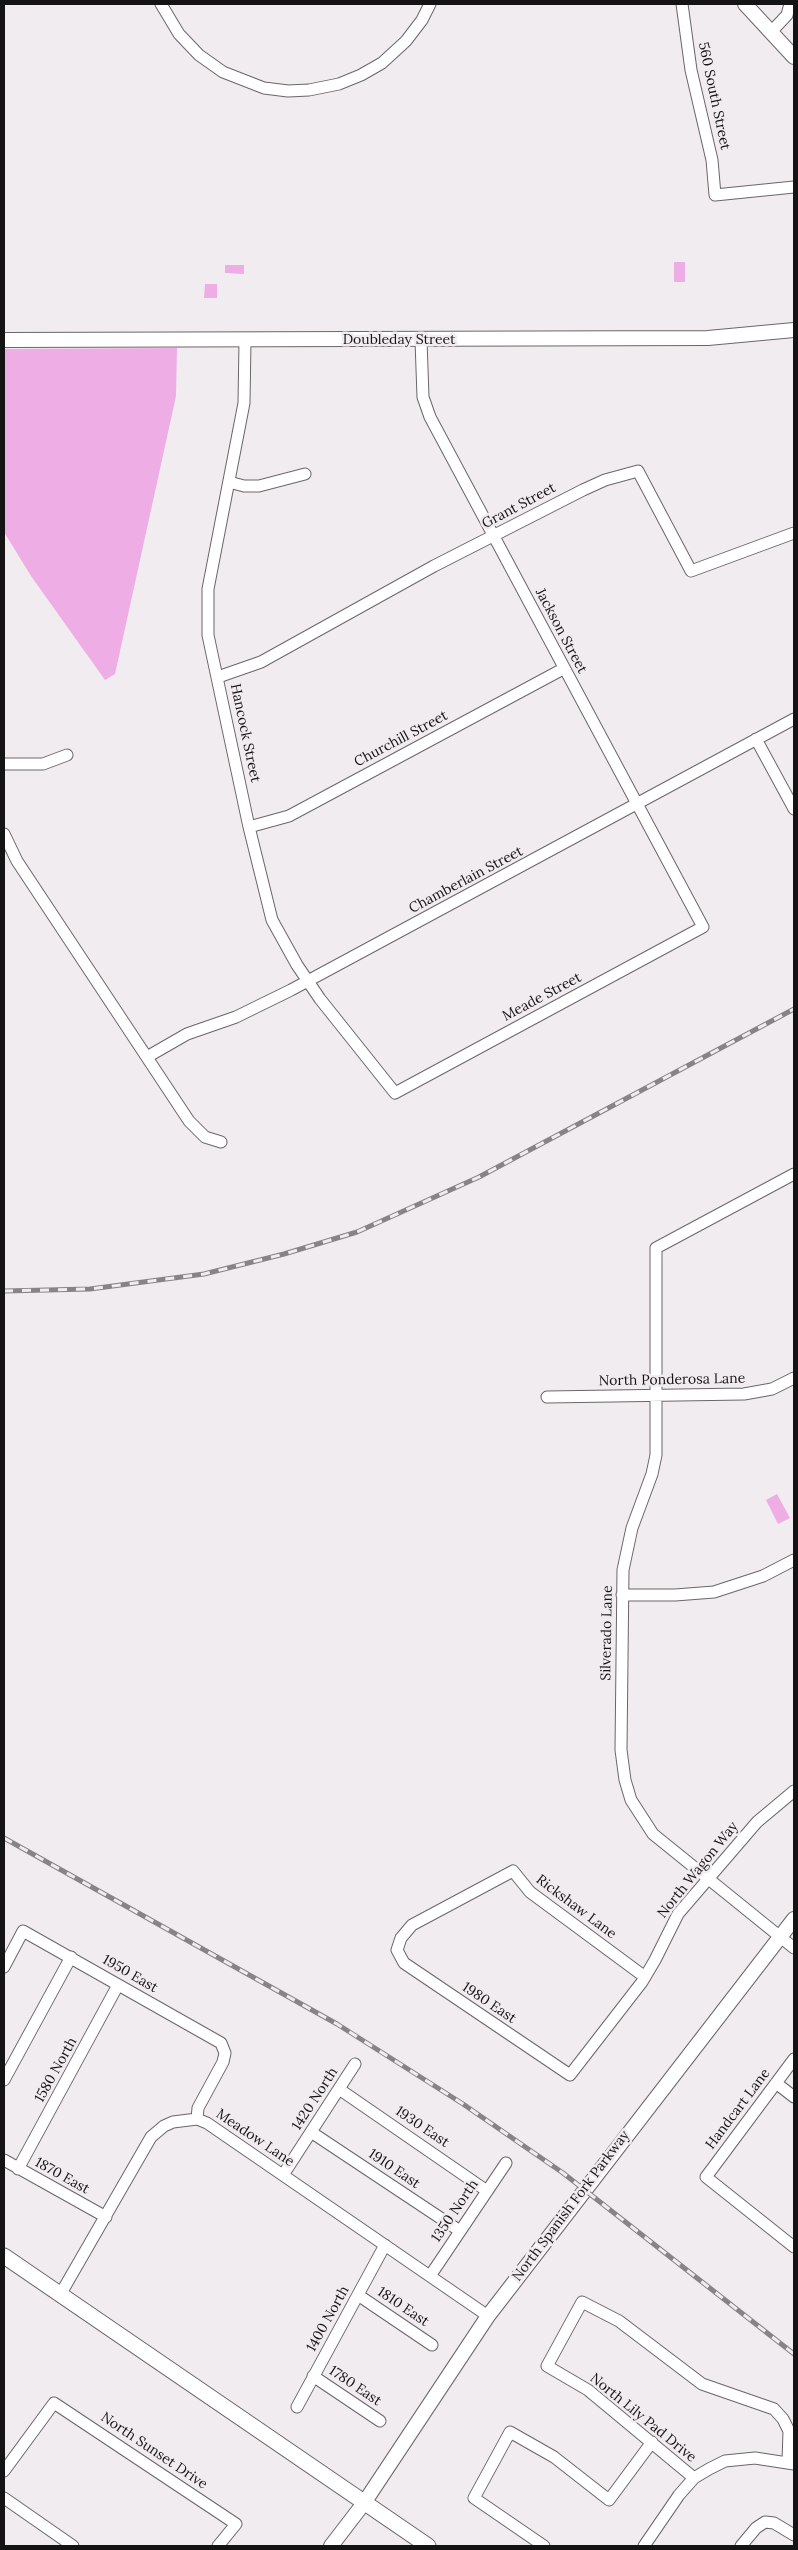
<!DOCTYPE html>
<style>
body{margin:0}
#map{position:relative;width:798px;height:2550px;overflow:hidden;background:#f1ecf0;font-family:Lora,serif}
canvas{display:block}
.frame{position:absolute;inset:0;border:5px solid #151415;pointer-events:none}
</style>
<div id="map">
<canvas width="798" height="2550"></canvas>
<div class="frame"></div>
</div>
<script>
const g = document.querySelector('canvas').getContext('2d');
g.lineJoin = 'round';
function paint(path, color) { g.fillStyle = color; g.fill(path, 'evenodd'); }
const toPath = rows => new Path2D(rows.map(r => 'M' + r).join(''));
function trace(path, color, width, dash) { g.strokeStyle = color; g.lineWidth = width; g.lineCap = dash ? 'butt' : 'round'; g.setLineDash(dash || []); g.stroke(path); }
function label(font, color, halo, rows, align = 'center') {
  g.font = font + ' Lora,serif'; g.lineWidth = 5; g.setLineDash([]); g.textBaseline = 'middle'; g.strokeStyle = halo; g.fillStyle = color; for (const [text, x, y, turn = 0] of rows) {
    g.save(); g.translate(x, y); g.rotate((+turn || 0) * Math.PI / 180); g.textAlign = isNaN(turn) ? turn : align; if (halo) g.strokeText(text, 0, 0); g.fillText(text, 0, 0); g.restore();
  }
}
paint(toPath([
 [674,262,685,262,685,282,674,282],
 [225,265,244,265,244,274,225,273],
 [205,284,217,284,217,298,204,298],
 [177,348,176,396,115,674,105,680,31,576,4,532,4,349],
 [777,1494,790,1518,778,1524,766,1500]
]), '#eeade4');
const minor = toPath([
 [161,4,179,34,199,55,223,72,264,88,288,91,309,90,339,84,361,75,382,63,406,41,422,20,430,4],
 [682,4,691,70,712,160,715,195,794,187],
 [771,32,787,15,790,4],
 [245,341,244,403,208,589,208,635,212,654,249,827,272,920,297,965,320,999,395,1093,703,927,430,417,423,397,421,340],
 [229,482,244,486,259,486,305,474],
 [218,677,261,662,434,566,583,490,605,480,638,471,691,571,794,533],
 [756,739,794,809],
 [4,764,43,764,67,755],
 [249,827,289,816,563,669],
 [4,834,17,861,189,1121,205,1137,221,1142],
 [147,1057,187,1034,236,1017,291,990,794,719],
 [794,1174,656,1248,656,1455,652,1474,632,1528,623,1570,621,1750,625,1780,631,1800,653,1834,794,1948],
 [547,1397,744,1394,772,1389,794,1378],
 [622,1595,675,1595,714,1592,763,1576,794,1560],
 [4,1967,23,1931,221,2043,225,2053,223,2062,198,2108,197,2119],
 [645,1977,530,1892,513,1871,412,1925,401,1938,397,1950,404,1963,570,2075,642,1982,645,1977,655,1960,678,1914,757,1822,794,1791],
 [794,2059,706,2177,794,2247],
 [4,2080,71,1957],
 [776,2083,794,2097],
 [339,2089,487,2191],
 [311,2132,460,2231],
 [4,2160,106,2217],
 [18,2169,118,1985],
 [283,2175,355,2064],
 [430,2276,506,2163],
 [60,2295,151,2137,164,2126,173,2122,197,2119,207,2123,488,2316],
 [358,2295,432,2345],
 [313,2376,380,2421],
 [297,2407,385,2245],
 [4,2471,54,2403,236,2524,218,2546],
 [694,2478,588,2390,547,2366,582,2302,619,2321,702,2384,774,2409,783,2419,789,2431,788,2462],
 [4,2498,73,2546],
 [544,2546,474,2498,510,2432,554,2457,609,2500,652,2442],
 [644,2546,679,2495,694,2478,709,2469,725,2461,755,2458,794,2464],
 [741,2546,756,2528,765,2522,774,2523,794,2535]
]);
const tertiary = toPath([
 [745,4,794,57],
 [4,340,708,338,794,330],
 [331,2546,364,2503,488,2316,794,1919]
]);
const secondary = toPath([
 [4,2256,428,2546]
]);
trace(minor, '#6a6669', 13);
trace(tertiary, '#6a6669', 16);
trace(secondary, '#6a6669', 17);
trace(minor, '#fff', 11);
trace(tertiary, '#fff', 14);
trace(secondary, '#fff', 15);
const rail = toPath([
 [4,1291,90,1289,204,1274,284,1254,357,1232,479,1177,794,1009],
 [4,1838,337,2024,463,2104,563,2173,794,2354]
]);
trace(rail, '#878487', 5);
trace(rail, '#f1ecf0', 3, [9]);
label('14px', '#151415', '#f1ecf0', [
 ["560 South Street",714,96,78],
 ["Doubleday Street",399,340],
 ["Grant Street",519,506,-28],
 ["Jackson Street",561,631,62],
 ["Hancock Street",245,733,78],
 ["Churchill Street",401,739,-28],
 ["Chamberlain Street",466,880,-28],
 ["Meade Street",542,997,-28],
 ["North Ponderosa Lane",672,1380,-1],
 ["Silverado Lane",607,1633,-89],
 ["North Wagon Way",698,1870,-51],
 ["Rickshaw Lane",576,1907,37],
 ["1950 East",130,1974,30],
 ["1980 East",489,2003,34],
 ["1580 North",56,2070,-61],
 ["1420 North",315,2099,-57],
 ["Handcart Lane",738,2109,-53],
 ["1930 East",422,2127,34],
 ["Meadow Lane",255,2138,34],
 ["1910 East",394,2169,34],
 ["1870 East",62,2176,29],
 ["North Spanish Fork Parkway",571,2206,-53],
 ["1350 North",455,2211,-56],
 ["1810 East",403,2307,34],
 ["1400 North",328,2319,-61],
 ["1780 East",355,2386,34],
 ["North Lily Pad Drive",643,2418,39],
 ["North Sunset Drive",154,2451,34]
]);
</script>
